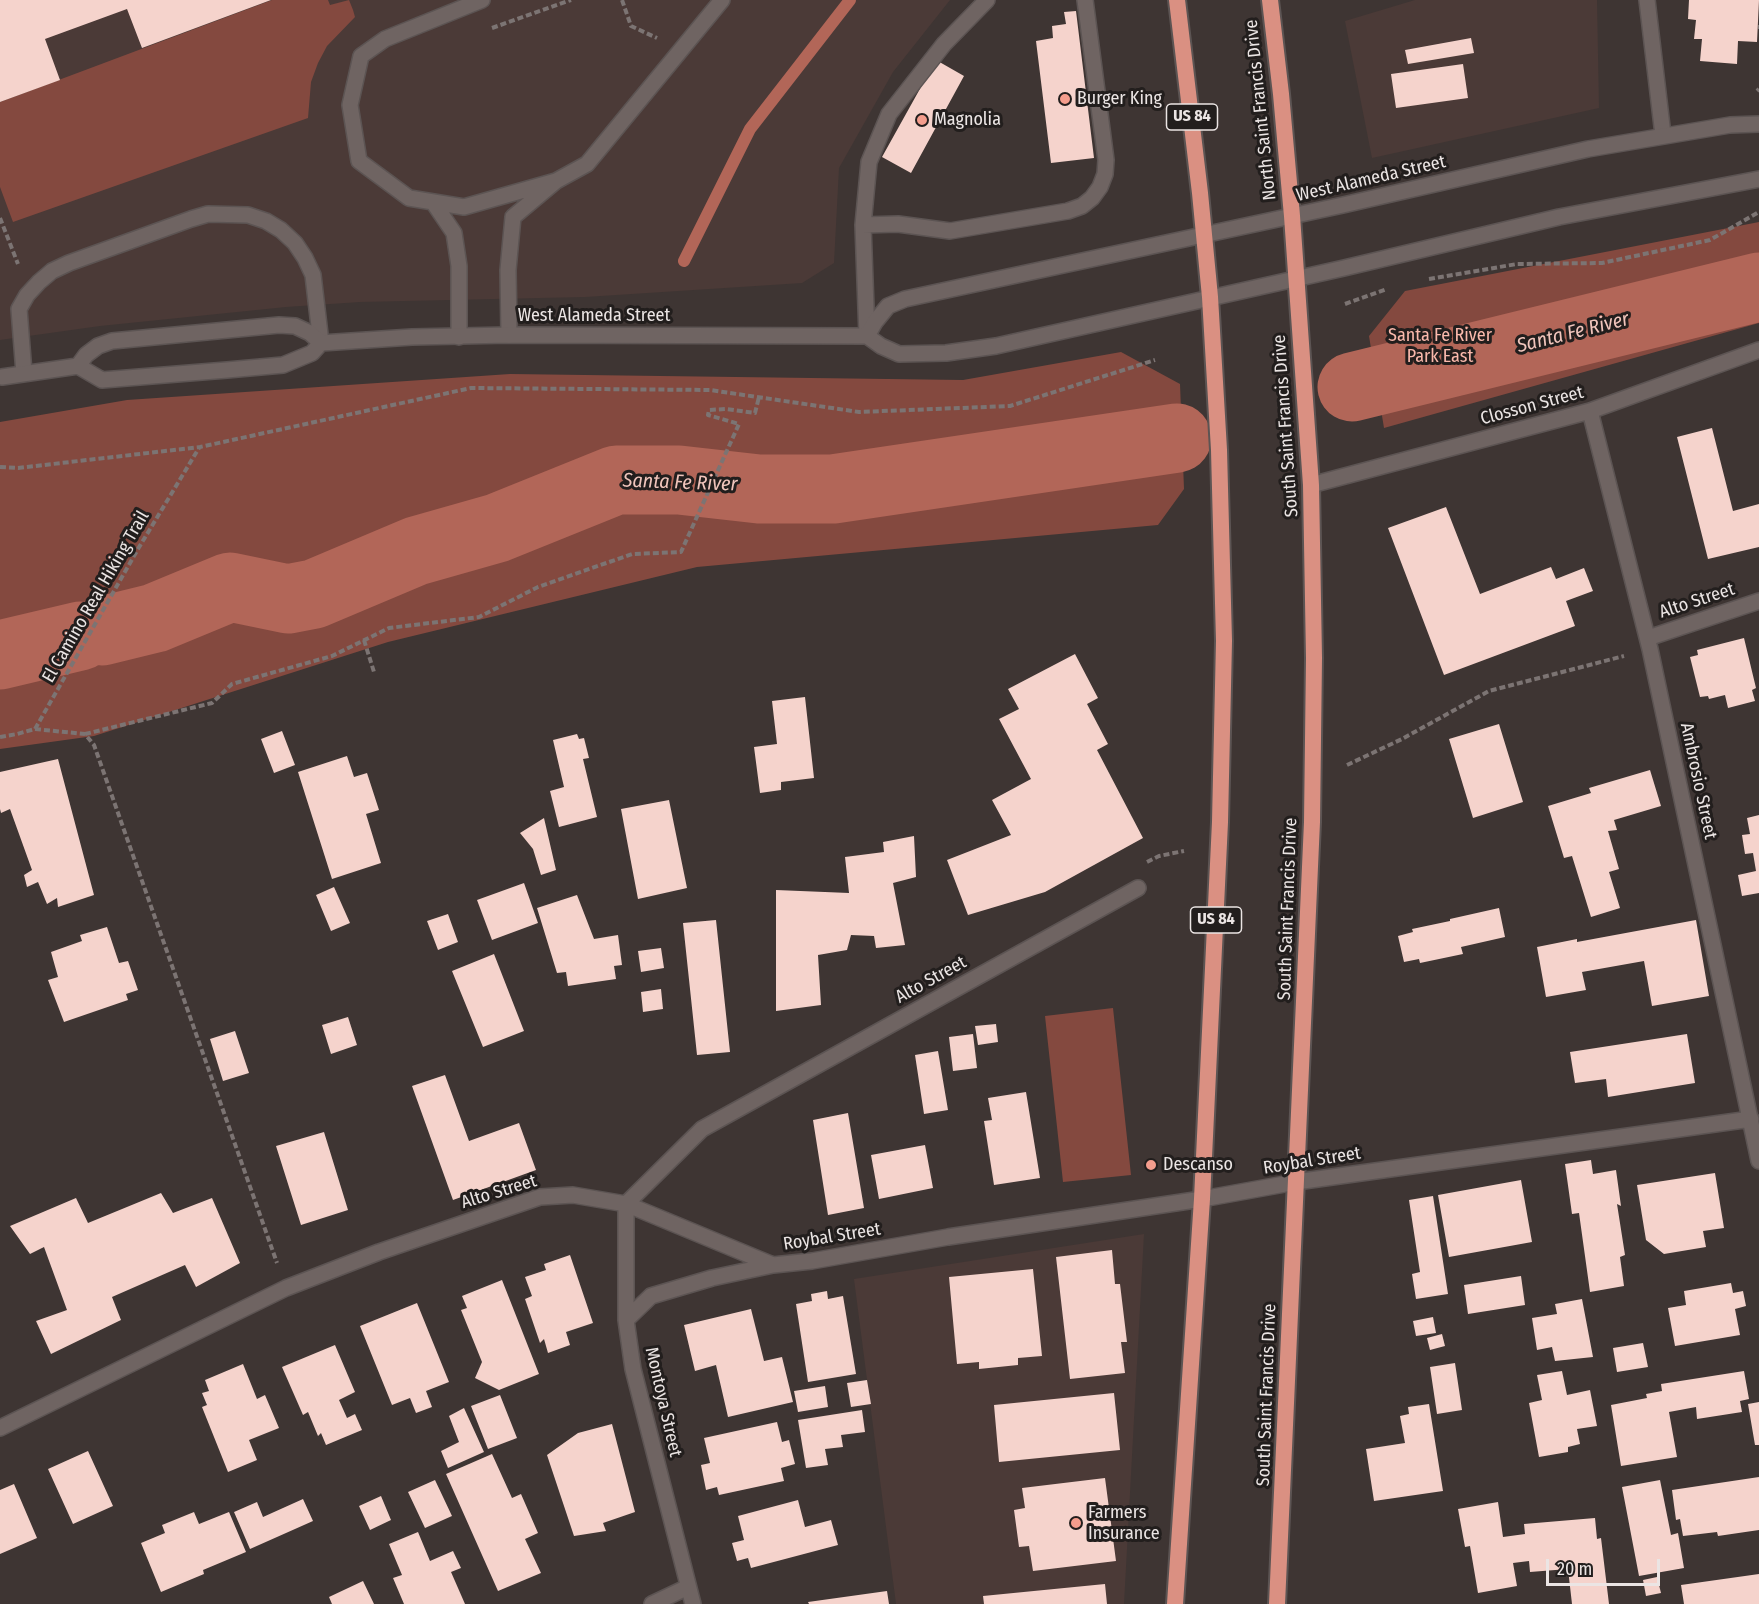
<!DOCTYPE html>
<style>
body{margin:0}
#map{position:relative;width:1759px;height:1604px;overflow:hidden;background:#3e3533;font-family:"Fira Sans Condensed",sans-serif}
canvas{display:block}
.scale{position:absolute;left:1546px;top:1559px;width:114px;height:27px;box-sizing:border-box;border:3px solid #ebe5e4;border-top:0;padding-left:8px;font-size:18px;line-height:21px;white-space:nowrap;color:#ebe5e4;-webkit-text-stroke:4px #221e1d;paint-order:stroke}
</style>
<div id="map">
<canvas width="1759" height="1604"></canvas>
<div class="scale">20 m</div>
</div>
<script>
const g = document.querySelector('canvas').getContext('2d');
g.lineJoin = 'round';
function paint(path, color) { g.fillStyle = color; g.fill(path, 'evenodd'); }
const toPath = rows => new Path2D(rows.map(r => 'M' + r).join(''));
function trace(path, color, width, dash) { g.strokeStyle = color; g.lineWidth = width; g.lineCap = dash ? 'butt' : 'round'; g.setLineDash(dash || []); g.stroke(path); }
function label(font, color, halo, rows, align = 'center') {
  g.font = font + ' "Fira Sans Condensed",sans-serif'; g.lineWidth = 6; g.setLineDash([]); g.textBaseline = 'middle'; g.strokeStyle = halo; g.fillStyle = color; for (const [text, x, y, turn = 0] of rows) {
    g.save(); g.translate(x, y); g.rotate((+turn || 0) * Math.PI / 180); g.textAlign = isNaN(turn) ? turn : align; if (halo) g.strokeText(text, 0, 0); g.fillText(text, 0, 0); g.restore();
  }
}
paint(toPath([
 [0,0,950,0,893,72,839,168,834,263,802,283,585,297,360,302,286,307,100,326,0,340],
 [1415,0,1597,0,1599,108,1372,158,1345,21],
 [1144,1234,1124,1604,896,1604,854,1279]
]), '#4b3a37');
paint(toPath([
 [272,0,328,0,330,5,349,0,353,10,355,17,327,46,318,63,311,82,308,118,13,222,0,187,0,102],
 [1759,222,1759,323,1384,428,1369,336,1405,291],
 [1121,352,1180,384,1184,489,1158,525,697,567,388,642,94,736,0,749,0,422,127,400,510,374,963,380],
 [1113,1008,1131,1175,1063,1182,1045,1016]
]), '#84493f');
trace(toPath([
 [684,261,750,129,850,0]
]), '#b26658', 12);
trace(toPath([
 [1352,387,1759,287],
 [102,631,155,618,230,587,288,599,314,594,416,551,497,528,616,480,679,480,759,489,833,489,1177,438],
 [0,655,80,636]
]), '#b26658', 69);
paint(toPath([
 [0,0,271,0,142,48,127,9,45,39,60,80,0,102],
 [1689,0,1759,0,1757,42,1738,41,1737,64,1700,61,1702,39,1694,39,1696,20,1688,19],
 [1076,11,1094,158,1051,163,1036,41,1053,38,1052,26,1066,24,1064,12],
 [1471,38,1474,53,1408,64,1405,50],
 [936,60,964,76,911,173,882,157],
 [1463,64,1468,98,1396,108,1391,74],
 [1712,428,1733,511,1759,504,1759,547,1708,559,1677,437],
 [1446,507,1480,594,1551,567,1556,579,1584,568,1593,591,1566,601,1575,626,1444,675,1388,528],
 [1744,638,1756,688,1752,690,1755,701,1728,708,1725,695,1709,699,1708,696,1700,697,1690,657,1698,655,1697,650],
 [1075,654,1098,698,1087,704,1108,744,1097,750,1143,838,1045,892,968,915,947,860,1011,835,992,800,1031,779,999,719,1019,709,1008,689],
 [805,697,814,778,781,782,781,790,760,793,754,747,777,744,772,701],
 [1499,724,1523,802,1473,818,1449,739],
 [282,731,295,765,274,773,261,739],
 [577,734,579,739,584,738,589,758,583,759,597,817,559,827,550,791,564,787,553,740],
 [347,756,354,777,367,773,379,810,366,814,381,863,332,879,298,772],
 [58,759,94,895,58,907,57,898,47,904,38,882,27,887,24,875,32,870,10,809,1,813,0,809,0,772],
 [1650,770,1661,806,1614,820,1617,830,1608,831,1619,869,1609,872,1620,908,1591,917,1572,856,1564,858,1548,806,1591,793,1589,788],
 [669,800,687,888,638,899,621,809],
 [1759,815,1759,893,1742,896,1738,875,1756,871,1753,853,1745,854,1742,835,1750,834,1747,818],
 [544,818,556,870,541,875,533,849,520,833],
 [914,836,916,877,893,883,905,945,876,948,874,936,851,935,847,950,818,955,821,1005,776,1011,776,890,849,893,845,857,884,852,883,842],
 [524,883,538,923,492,940,477,900],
 [334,887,350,923,331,931,316,895],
 [577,895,594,939,618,935,622,965,614,966,616,979,568,986,566,972,557,973,537,908],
 [1499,908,1505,937,1461,947,1463,954,1420,963,1419,959,1404,962,1398,936,1413,932,1412,929,1450,921,1450,919],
 [448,914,458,942,438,950,427,921],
 [716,920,730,1052,697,1055,683,923],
 [1696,920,1709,996,1652,1006,1644,961,1582,972,1586,990,1546,997,1537,947,1577,939,1577,942],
 [107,927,119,963,128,961,138,990,126,994,128,1000,64,1022,48,980,58,977,51,952,82,941,80,935],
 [661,948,664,968,641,972,638,951],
 [494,954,524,1031,483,1047,452,971],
 [661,989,663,1009,643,1012,641,992],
 [348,1017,357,1045,331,1054,322,1025],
 [996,1024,998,1042,978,1045,975,1026],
 [235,1031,249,1073,223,1081,210,1039],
 [973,1034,977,1068,953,1071,949,1037],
 [1687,1034,1695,1083,1608,1097,1606,1079,1575,1083,1570,1052],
 [938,1051,948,1110,924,1114,915,1055],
 [445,1075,469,1141,519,1123,536,1170,453,1200,412,1086],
 [1026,1092,1040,1178,994,1185,984,1121,992,1120,988,1098],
 [848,1113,864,1208,828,1215,813,1120],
 [324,1132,348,1210,301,1225,276,1146],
 [925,1145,933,1188,879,1199,871,1155],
 [1591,1160,1593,1174,1616,1170,1621,1206,1617,1204,1625,1255,1620,1257,1624,1286,1590,1292,1579,1213,1572,1214,1565,1164],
 [1715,1173,1724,1228,1703,1231,1706,1247,1664,1254,1646,1240,1637,1185],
 [1521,1180,1532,1242,1449,1257,1438,1195],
 [161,1193,173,1213,212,1198,240,1263,196,1287,185,1265,112,1297,121,1320,51,1354,36,1321,67,1310,44,1247,30,1254,10,1226,76,1198,88,1223],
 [1433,1196,1448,1294,1416,1299,1412,1274,1420,1272,1409,1200],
 [1112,1250,1115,1284,1120,1284,1127,1342,1121,1342,1125,1373,1070,1379,1056,1257],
 [570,1255,593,1323,566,1332,570,1345,548,1353,544,1339,540,1343,525,1299,532,1296,525,1277,546,1270,544,1264],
 [1033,1269,1042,1356,1018,1358,1018,1365,979,1369,979,1362,957,1364,949,1277],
 [1521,1276,1525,1305,1468,1314,1464,1285],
 [502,1280,539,1374,499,1390,475,1378,482,1362,461,1310,467,1308,462,1296],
 [1731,1283,1733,1293,1743,1291,1746,1306,1735,1309,1740,1335,1675,1346,1668,1308,1686,1305,1684,1291],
 [827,1291,828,1299,843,1296,856,1374,808,1382,796,1304,812,1301,811,1294],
 [1582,1299,1593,1357,1555,1361,1552,1347,1537,1350,1532,1318,1557,1314,1555,1304],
 [417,1303,449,1382,426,1391,432,1407,416,1413,410,1398,392,1405,360,1326],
 [751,1309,764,1361,782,1357,793,1402,728,1417,716,1365,695,1371,684,1325],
 [1433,1317,1436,1333,1416,1336,1413,1321],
 [1442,1334,1445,1346,1430,1350,1427,1338],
 [1643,1343,1648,1367,1617,1372,1613,1348],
 [335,1345,355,1392,339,1400,347,1418,355,1414,362,1430,326,1445,321,1433,318,1436,308,1412,303,1415,282,1367],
 [1455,1363,1462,1410,1437,1414,1430,1367],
 [243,1364,257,1399,265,1395,279,1428,249,1440,257,1460,228,1472,202,1407,207,1405,202,1393,209,1391,205,1380],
 [1562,1371,1567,1395,1590,1390,1597,1426,1577,1429,1580,1444,1568,1447,1568,1452,1539,1457,1529,1403,1542,1400,1537,1375],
 [1744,1371,1749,1399,1740,1401,1742,1412,1697,1419,1696,1407,1669,1412,1677,1457,1621,1466,1611,1405,1647,1398,1646,1394,1662,1391,1661,1384],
 [867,1380,871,1404,851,1407,847,1383],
 [825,1386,828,1407,798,1412,794,1391],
 [1114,1393,1120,1450,999,1462,994,1405],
 [500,1395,517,1438,488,1449,471,1406],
 [1759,1402,1759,1445,1755,1445,1748,1404],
 [1429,1404,1443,1491,1374,1501,1366,1449,1405,1443,1400,1416,1409,1414,1408,1407],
 [464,1408,484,1452,448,1468,441,1451,459,1442,449,1416],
 [862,1410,865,1432,841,1435,843,1447,825,1449,828,1465,806,1468,798,1420],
 [777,1422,782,1442,789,1440,795,1464,781,1468,784,1481,719,1495,717,1487,706,1490,701,1465,710,1463,704,1438],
 [612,1424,635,1512,603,1523,606,1531,574,1536,547,1455,578,1433],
 [88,1451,113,1506,73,1524,48,1469],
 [492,1454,512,1498,521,1494,538,1533,525,1539,541,1573,498,1591,446,1474],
 [1759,1477,1759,1530,1718,1536,1717,1532,1683,1536,1680,1519,1676,1520,1672,1490],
 [1105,1478,1116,1561,1033,1571,1029,1546,1019,1547,1014,1510,1025,1508,1022,1488],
 [435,1480,452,1516,425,1528,408,1492],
 [1660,1480,1671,1535,1678,1533,1684,1568,1639,1576,1622,1487],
 [14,1484,37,1538,0,1554,0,1490],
 [381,1496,391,1520,370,1530,359,1506],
 [303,1499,313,1521,250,1549,234,1512,257,1502,263,1517],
 [798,1500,805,1527,831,1520,838,1545,751,1568,748,1558,737,1561,732,1543,744,1540,738,1516],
 [1498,1502,1503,1537,1525,1534,1524,1524,1595,1518,1597,1539,1601,1538,1609,1604,1572,1604,1568,1569,1530,1572,1529,1561,1513,1563,1517,1586,1478,1593,1470,1546,1465,1547,1458,1509],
 [194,1512,199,1524,229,1512,246,1552,203,1570,204,1574,161,1592,141,1543,165,1533,162,1525],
 [418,1532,430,1561,453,1551,461,1568,451,1572,465,1604,404,1604,393,1578,402,1575,389,1544],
 [1759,1574,1759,1604,1684,1604,1681,1585],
 [1657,1577,1661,1593,1646,1596,1643,1580],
 [363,1581,374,1604,332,1604,329,1597],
 [1105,1584,1107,1604,984,1604,983,1596],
 [887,1591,889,1604,809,1604,808,1602]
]), '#f5d3cc');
const service = toPath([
 [482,0,385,39,361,56,350,105,359,161,409,198,464,207,556,181],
 [433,202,454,233,459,266,459,337],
 [863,225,898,224,950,231,1068,211,1082,206,1092,198,1100,187,1105,174,1106,160,1085,0],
 [509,335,508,270,513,217,556,181,587,164,722,0],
 [867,336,863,225,869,162,889,114,944,44,987,0],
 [24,373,19,309,27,295,39,282,52,271,69,263,191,219,208,214,248,215,266,221,281,230,295,243,305,258,313,275,321,343]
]);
const minor = toPath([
 [1647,0,1663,135],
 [1590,411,1650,649,1759,1161],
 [1311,485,1590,411,1759,350],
 [1648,638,1759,601],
 [626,1320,651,1296,712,1278,773,1265],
 [0,1428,286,1288,379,1252,540,1197,573,1195,626,1204,702,1129,1138,888],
 [652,1604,688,1587],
 [693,1604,633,1369,626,1320,626,1204,773,1265,812,1261,948,1237,1202,1199,1296,1182,1751,1119]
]);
const tertiary = toPath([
 [867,336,875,322,888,306,905,299,1343,205,1588,149,1730,125,1759,124],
 [78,366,86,355,98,346,112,341,196,333,279,325,295,326,310,333,321,343],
 [2,377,78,366,102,380,227,370,283,365,312,353,321,343,412,337,509,335,867,336,881,346,899,354,946,353,996,346,1344,268,1559,217,1759,179]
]);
const trunk = toPath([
 [1270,0,1281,94,1292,216,1311,485,1314,658,1312,822,1277,1604],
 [1175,1604,1202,1199,1220,822,1224,641,1219,450,1210,297,1200,193,1177,0]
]);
trace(service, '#5c5453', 18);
trace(minor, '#5c5453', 18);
trace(tertiary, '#5c5453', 18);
trace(trunk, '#5c5453', 20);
trace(toPath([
 [622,0,631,26,657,38],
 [1758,27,1759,27],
 [492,28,571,0],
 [1757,91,1759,89],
 [0,218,18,264],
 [1429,279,1517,264,1602,263,1710,240,1759,212],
 [1345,304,1387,289],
 [0,467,18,468,200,447,471,388,710,390,859,412,1010,406,1155,360],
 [364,640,374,672],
 [35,729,85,734,94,745,277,1263],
 [85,734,212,703,232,684,332,656,389,628,479,617,538,587,632,554,681,552,739,424,708,415,709,410,726,409,755,413,759,397],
 [0,737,17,734,35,729,138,549,199,448],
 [1347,765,1402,739,1489,691,1624,656],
 [1147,862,1159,856,1184,851]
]), '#7c7473', 4, [6, 3]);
trace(service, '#6f6462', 15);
trace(minor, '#6f6462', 15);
trace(tertiary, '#6f6462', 15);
trace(trunk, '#da9082', 16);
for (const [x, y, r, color] of [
 [1065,99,6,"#f49d8d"],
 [922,120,6,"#f49d8d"],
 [1151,1165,6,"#f49d8d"],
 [1076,1523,6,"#f49d8d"]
]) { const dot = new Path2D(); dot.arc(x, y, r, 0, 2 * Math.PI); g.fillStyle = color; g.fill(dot); trace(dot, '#221e1d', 2); }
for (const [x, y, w] of [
 [1192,117,51],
 [1216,920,51]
]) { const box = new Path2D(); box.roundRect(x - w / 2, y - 13, w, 26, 4.5); g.fillStyle = '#221e1d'; g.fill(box); trace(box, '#ebe5e4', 1.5); }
label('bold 16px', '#ebe5e4', null, [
 ["US 84",1192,117],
 ["US 84",1216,920]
]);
label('18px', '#ebe5e4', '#221e1d', [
 ["Burger King",1077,99],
 ["Magnolia",934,120],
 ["Descanso",1163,1165],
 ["Farmers",1088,1513],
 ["Insurance",1088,1534]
], 'left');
label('18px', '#ebe5e4', '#221e1d', [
 ["North Saint Francis Drive",1261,110,-96],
 ["West Alameda Street",1371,179,-13],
 ["West Alameda Street",594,316],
 ["Closson Street",1532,406,-15],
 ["South Saint Francis Drive",1286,426,-94],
 ["El Camino Real Hiking Trail",96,597,-60],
 ["Alto Street",1697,601,-18],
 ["Ambrosio Street",1698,781,78],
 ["South Saint Francis Drive",1288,909,-88],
 ["Alto Street",931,980,-29],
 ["Roybal Street",1312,1161,-9],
 ["Alto Street",499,1192,-17],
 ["Roybal Street",832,1237,-9],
 ["South Saint Francis Drive",1267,1395,-88],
 ["Montoya Street",663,1402,77]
]);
label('18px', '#fab9ac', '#221e1d', [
 ["Santa Fe River",1440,336],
 ["Park East",1440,357]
]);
label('italic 20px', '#f1c5bc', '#221e1d', [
 ["Santa Fe River",1573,333,-14],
 ["Santa Fe River",680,483,2]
]);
</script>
